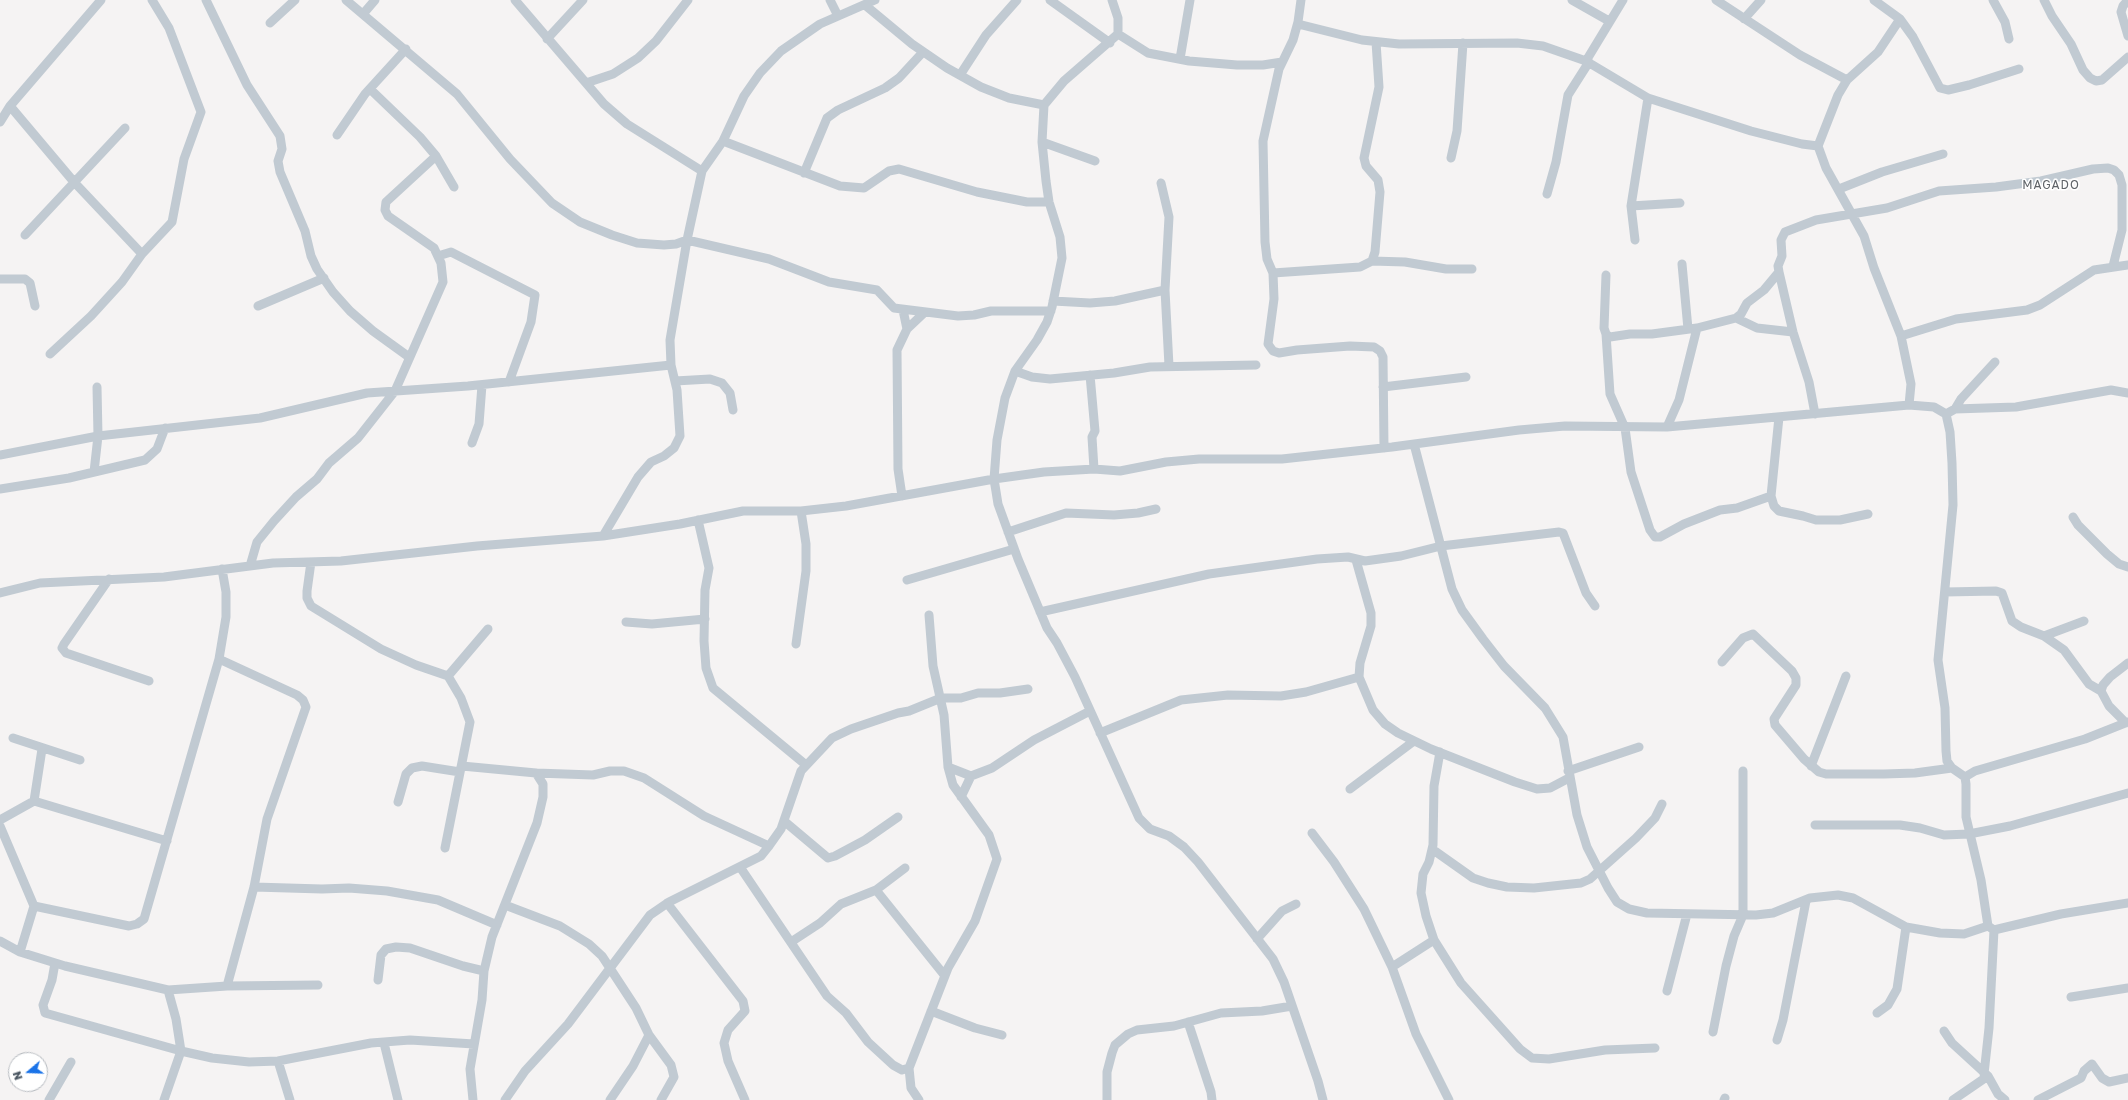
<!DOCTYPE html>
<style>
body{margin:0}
#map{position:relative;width:2128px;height:1100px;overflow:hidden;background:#f5f3f3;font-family:"Golos Text",sans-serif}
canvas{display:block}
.north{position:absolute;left:8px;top:1052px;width:40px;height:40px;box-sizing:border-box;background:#fff;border:1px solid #b7bbc0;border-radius:50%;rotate:251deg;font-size:11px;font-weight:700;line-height:16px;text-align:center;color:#4a5661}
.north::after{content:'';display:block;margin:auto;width:14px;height:18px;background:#1a73e8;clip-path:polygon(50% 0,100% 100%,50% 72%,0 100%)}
</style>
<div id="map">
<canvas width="2128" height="1100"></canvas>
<div class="north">N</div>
</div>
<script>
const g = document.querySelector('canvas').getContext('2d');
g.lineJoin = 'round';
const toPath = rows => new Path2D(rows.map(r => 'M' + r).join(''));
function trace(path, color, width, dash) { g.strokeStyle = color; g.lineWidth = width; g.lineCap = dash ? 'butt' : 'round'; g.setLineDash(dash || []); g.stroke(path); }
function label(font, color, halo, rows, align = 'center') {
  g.font = font + ' "Golos Text",sans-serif'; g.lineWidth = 3; g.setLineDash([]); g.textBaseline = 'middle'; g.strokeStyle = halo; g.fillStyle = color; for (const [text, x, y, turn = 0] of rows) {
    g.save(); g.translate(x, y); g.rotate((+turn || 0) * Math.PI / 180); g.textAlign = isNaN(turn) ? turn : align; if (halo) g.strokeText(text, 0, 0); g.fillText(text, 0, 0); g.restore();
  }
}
trace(toPath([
 [206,0,247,85,280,136,282,149,278,161,280,172,305,231,311,256,317,269,333,292,350,311,373,331,409,357],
 [346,0,457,94,510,159,552,203,580,222,612,235,637,243,664,245,676,244,687,240,702,171,723,141,744,96,760,73,781,51,820,24,875,0],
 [515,0,604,104,627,124,702,171],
 [830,0,838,16],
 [1050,0,1110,43],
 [1112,0,1118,18,1118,34,1064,81,1044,105,1042,142,1046,181,1049,202,1060,237,1062,258,1052,307,1047,322,1037,340,1015,371,1005,398,997,440,994,479,998,504,1018,559,1047,628,1057,643,1075,677,1139,818,1150,829,1169,836,1184,847,1198,862,1273,959,1284,982,1318,1081,1323,1100],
 [1301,0,1298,22,1293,40,1279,69,1263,141,1265,242,1267,259,1273,273,1274,299,1268,344,1273,351,1279,353,1297,350,1350,346,1374,347,1380,351,1383,357,1384,448],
 [1572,0,1609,21],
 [1716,0,1800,55,1847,80],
 [1874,0,1900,19,1913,37,1940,88,1948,90,1969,85,2019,69],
 [1993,0,2005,22,2009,39],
 [2044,0,2052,16,2071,44,2083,70,2090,78,2096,81,2102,80,2128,57],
 [2128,0,2123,6,2121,12,2128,36],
 [865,5,912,44,947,68,981,87,1009,98,1044,105],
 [363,14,375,0],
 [1744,19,1761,0],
 [1900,19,1878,52,1847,80,1838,95,1818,146,1826,168,1864,236,1874,268,1901,336,1911,384,1909,405],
 [270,23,295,0],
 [1298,24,1362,40,1399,44,1517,43,1543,46,1586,61,1648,98,1751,131,1802,144,1818,146],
 [1118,34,1148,53,1189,61,1237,65,1263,65,1282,62],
 [547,39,583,0],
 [1180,59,1190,0],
 [1586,61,1623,0],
 [960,75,986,35,1017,0],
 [586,83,613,74,638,58,656,41,688,0],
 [370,89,420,137,436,156,454,187],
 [10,106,74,182,142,254,122,282,91,316,50,354],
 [0,122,10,106,101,0],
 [337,135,365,94,406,49],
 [723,141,840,186,864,188,889,171,899,169,977,192,1027,202,1049,202],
 [1042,142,1095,161],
 [1451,158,1457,131,1463,43],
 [804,173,827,118,838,110,885,88,899,78,923,52],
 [1161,183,1169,217,1165,290,1169,366],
 [1839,189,1882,172,1943,154],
 [1547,194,1556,162,1568,95,1589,62],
 [1631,206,1648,98],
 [25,235,125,128],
 [1635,240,1631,206,1680,203],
 [142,254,172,222,184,159,201,112,169,28,152,0],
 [438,256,451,252,535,295,531,322,509,382],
 [1372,261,1405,262,1446,269,1472,269],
 [1682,264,1688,329],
 [1779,272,1793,332,1809,382,1815,414],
 [1273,273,1360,267,1372,261,1375,252,1380,192,1378,180,1366,166,1364,158,1379,87,1376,42],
 [1606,275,1604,328,1606,334,1610,337,1630,334,1652,334,1697,328,1736,318,1741,314,1747,303,1764,290,1779,272,1778,266,1782,256,1781,240,1785,232,1816,220,1887,208,1939,191,1996,187,2041,181,2093,169,2108,168,2114,170,2119,175,2122,185,2122,230,2113,266],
 [0,279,25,279,30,283,35,306],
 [1053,301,1090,303,1115,301,1165,290],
 [258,306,324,278],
 [903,310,907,329],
 [1736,318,1757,328,1793,332],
 [1606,334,1610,394,1625,428,1631,472,1650,530,1655,537,1660,537,1684,524,1720,510,1737,508,1771,496],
 [1901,336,1956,319,2027,310,2040,305,2094,270,2128,265],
 [1015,371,1032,377,1050,379,1114,373,1150,367,1256,365],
 [1090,375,1095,431,1092,437,1094,469],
 [675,381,710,379,722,383,730,393,733,410],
 [1383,387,1466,377],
 [1955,409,1961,399,1995,362],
 [1946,414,1955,409,2016,407,2111,390,2128,393],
 [1779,417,1771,496,1774,506,1779,511,1803,516,1816,520,1840,520,1868,514],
 [1667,427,1679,400,1697,328],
 [472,443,479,424,482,385],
 [1414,444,1452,589,1462,610,1483,639,1504,666,1545,708,1563,737,1577,815,1587,847,1608,888,1617,902,1629,909,1647,913,1756,915,1773,913,1810,898,1838,895,1853,898,1906,927,1940,933,1964,934,1988,926],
 [0,455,98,436,97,387],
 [94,472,98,436,260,418,367,393,468,386,671,365,670,340,687,240,769,259,829,282,877,290,894,308,958,316,974,315,991,311,1051,311],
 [0,489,69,478,145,460,157,449,165,428],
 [902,496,898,469,897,350,907,329,925,312],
 [2073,517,2078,525,2107,554,2119,564,2128,567],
 [698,520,709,568,705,590,704,641,706,668,713,688,806,765],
 [1008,532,1066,513,1114,515,1138,513,1156,509],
 [603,536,638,477,651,462,664,456,674,448,680,436,677,390,671,365],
 [1356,560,1371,613,1371,626,1360,663,1359,677,1373,710,1385,724,1398,733,1431,749,1515,782,1537,789,1550,788,1569,778],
 [311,562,307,591,307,598,311,606,381,649,416,665,448,676,461,698,470,722,445,848],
 [250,566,257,542,274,521,296,497,317,479,329,463,358,438,395,391,443,282,441,263,434,248,388,216,385,210,386,202,436,156],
 [109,579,64,644,62,648,66,653,149,681],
 [907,580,1014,549],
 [1945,592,1996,591,2002,593,2012,621,2021,627,2044,636,2064,650,2089,684,2101,691],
 [0,593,40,583,164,577,273,563,341,561,477,546,603,536,680,524,743,511,801,511,846,506,994,479,1044,472,1094,469,1120,471,1166,462,1199,459,1282,459,1392,447,1519,430,1565,426,1667,427,1909,405,1934,407,1946,414,1950,432,1952,463,1953,505,1938,660,1945,708,1946,751,1947,761,1952,768,1965,777,1966,784,1966,817,1981,880,1988,926],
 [1040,612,1209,574,1317,559,1348,557,1365,561,1401,556,1441,546,1559,532,1563,533,1586,593,1595,606],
 [626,622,652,624,705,619],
 [2044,636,2084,621],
 [796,644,806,571,806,544,801,511],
 [219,659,297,695,303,700,306,707,267,819,254,887,227,986],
 [1722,662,1743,638,1753,634,1792,671,1796,678,1796,685,1774,719,1775,725,1804,759,1819,772,1826,774,1884,774,1915,773,1952,768],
 [448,676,488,629],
 [2126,723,2109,706,2101,691,2103,685,2110,677,2128,663],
 [1100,733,1181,700,1228,695,1281,696,1306,692,1359,677],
 [13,738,80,760],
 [1440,752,1434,786,1433,845,1429,862,1423,874,1421,893,1426,916,1434,940,1461,983,1520,1049,1532,1058,1549,1059,1605,1050,1655,1048],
 [462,766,536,773,593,775,610,771,624,771,644,778,704,816,769,846],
 [1811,766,1846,676],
 [948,767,971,776],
 [1568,771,1639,747],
 [1965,777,1975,771,2085,739,2128,722],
 [1350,789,1414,741],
 [961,797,971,776,992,768,1034,740,1090,711],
 [34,801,167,841],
 [398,802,406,774,412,768,422,766,460,772],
 [0,820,34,801,42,749],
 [784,821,828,858,835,856,865,840,898,817],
 [1815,825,1900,825,1920,828,1944,835,1969,834,2010,826,2128,793],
 [0,826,34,906,20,952],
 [1312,833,1334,862,1364,909,1392,967,1416,1034,1449,1100],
 [1432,849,1473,878,1488,883,1507,887,1534,888,1581,883,1590,879,1636,838,1655,818,1662,804],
 [740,867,827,996,846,1013,868,1042,893,1065,902,1070,909,1068,948,968,975,921,997,859,989,835,953,785,948,767,944,715,933,666,929,615],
 [254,887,322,889,349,888,387,891,438,900,497,925],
 [876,890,945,976],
 [667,903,743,1001,745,1011,728,1030,724,1043,728,1061,745,1100],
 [505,905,560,926,589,944,602,956,636,1008,649,1035,671,1065,674,1077,661,1100],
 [34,906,129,926,137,924,144,919,219,659,226,617,226,592,222,569],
 [1994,930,2061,914,2128,903],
 [1257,939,1282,911,1296,904],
 [0,941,20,952,65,966,168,990,227,986,318,985],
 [791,942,820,923,841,904,876,890,905,868],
 [55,963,52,980,43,1005,45,1013,181,1051,212,1058,249,1062,278,1061,371,1043,410,1040,474,1044],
 [1392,967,1434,940],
 [378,980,381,955,386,949,396,947,410,948,463,966,484,971],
 [1667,991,1687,914],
 [2071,997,2128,988],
 [931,1011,975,1028,1002,1035],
 [1877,1013,1888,1005,1897,989,1906,927],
 [1188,1022,1211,1092,1212,1100],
 [1944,1031,1952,1043,1988,1076,1998,1094,2005,1100],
 [1713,1032,1726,966,1734,936,1743,915,1743,771],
 [1777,1040,1783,1020,1806,901],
 [384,1043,398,1100],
 [278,1061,290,1100],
 [909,1068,911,1088,919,1100],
 [1984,1074,1989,1028,1994,930,1988,926],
 [49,1100,71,1062],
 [164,1100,181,1051,176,1019,168,990],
 [473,1100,470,1069,482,1000,484,971,492,937,537,823,543,797,543,784,536,773],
 [505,1100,525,1071,568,1024,650,915,669,902,761,856,769,846,781,829,801,771,832,738,851,729,898,713,909,711,941,698,961,698,978,693,1000,693,1028,689],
 [610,1100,633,1066,649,1035],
 [1107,1100,1107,1072,1112,1053,1115,1045,1128,1034,1137,1030,1174,1026,1221,1013,1262,1011,1292,1006],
 [1724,1100,1725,1098],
 [1953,1100,1988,1076],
 [2038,1100,2081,1078,2084,1071,2092,1064,2102,1078,2109,1082,2128,1078]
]), '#c1cad2', 9);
g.letterSpacing = '1px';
label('12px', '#5f6368', '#fff', [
 ["MAGADO",2051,185]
]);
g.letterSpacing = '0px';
</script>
